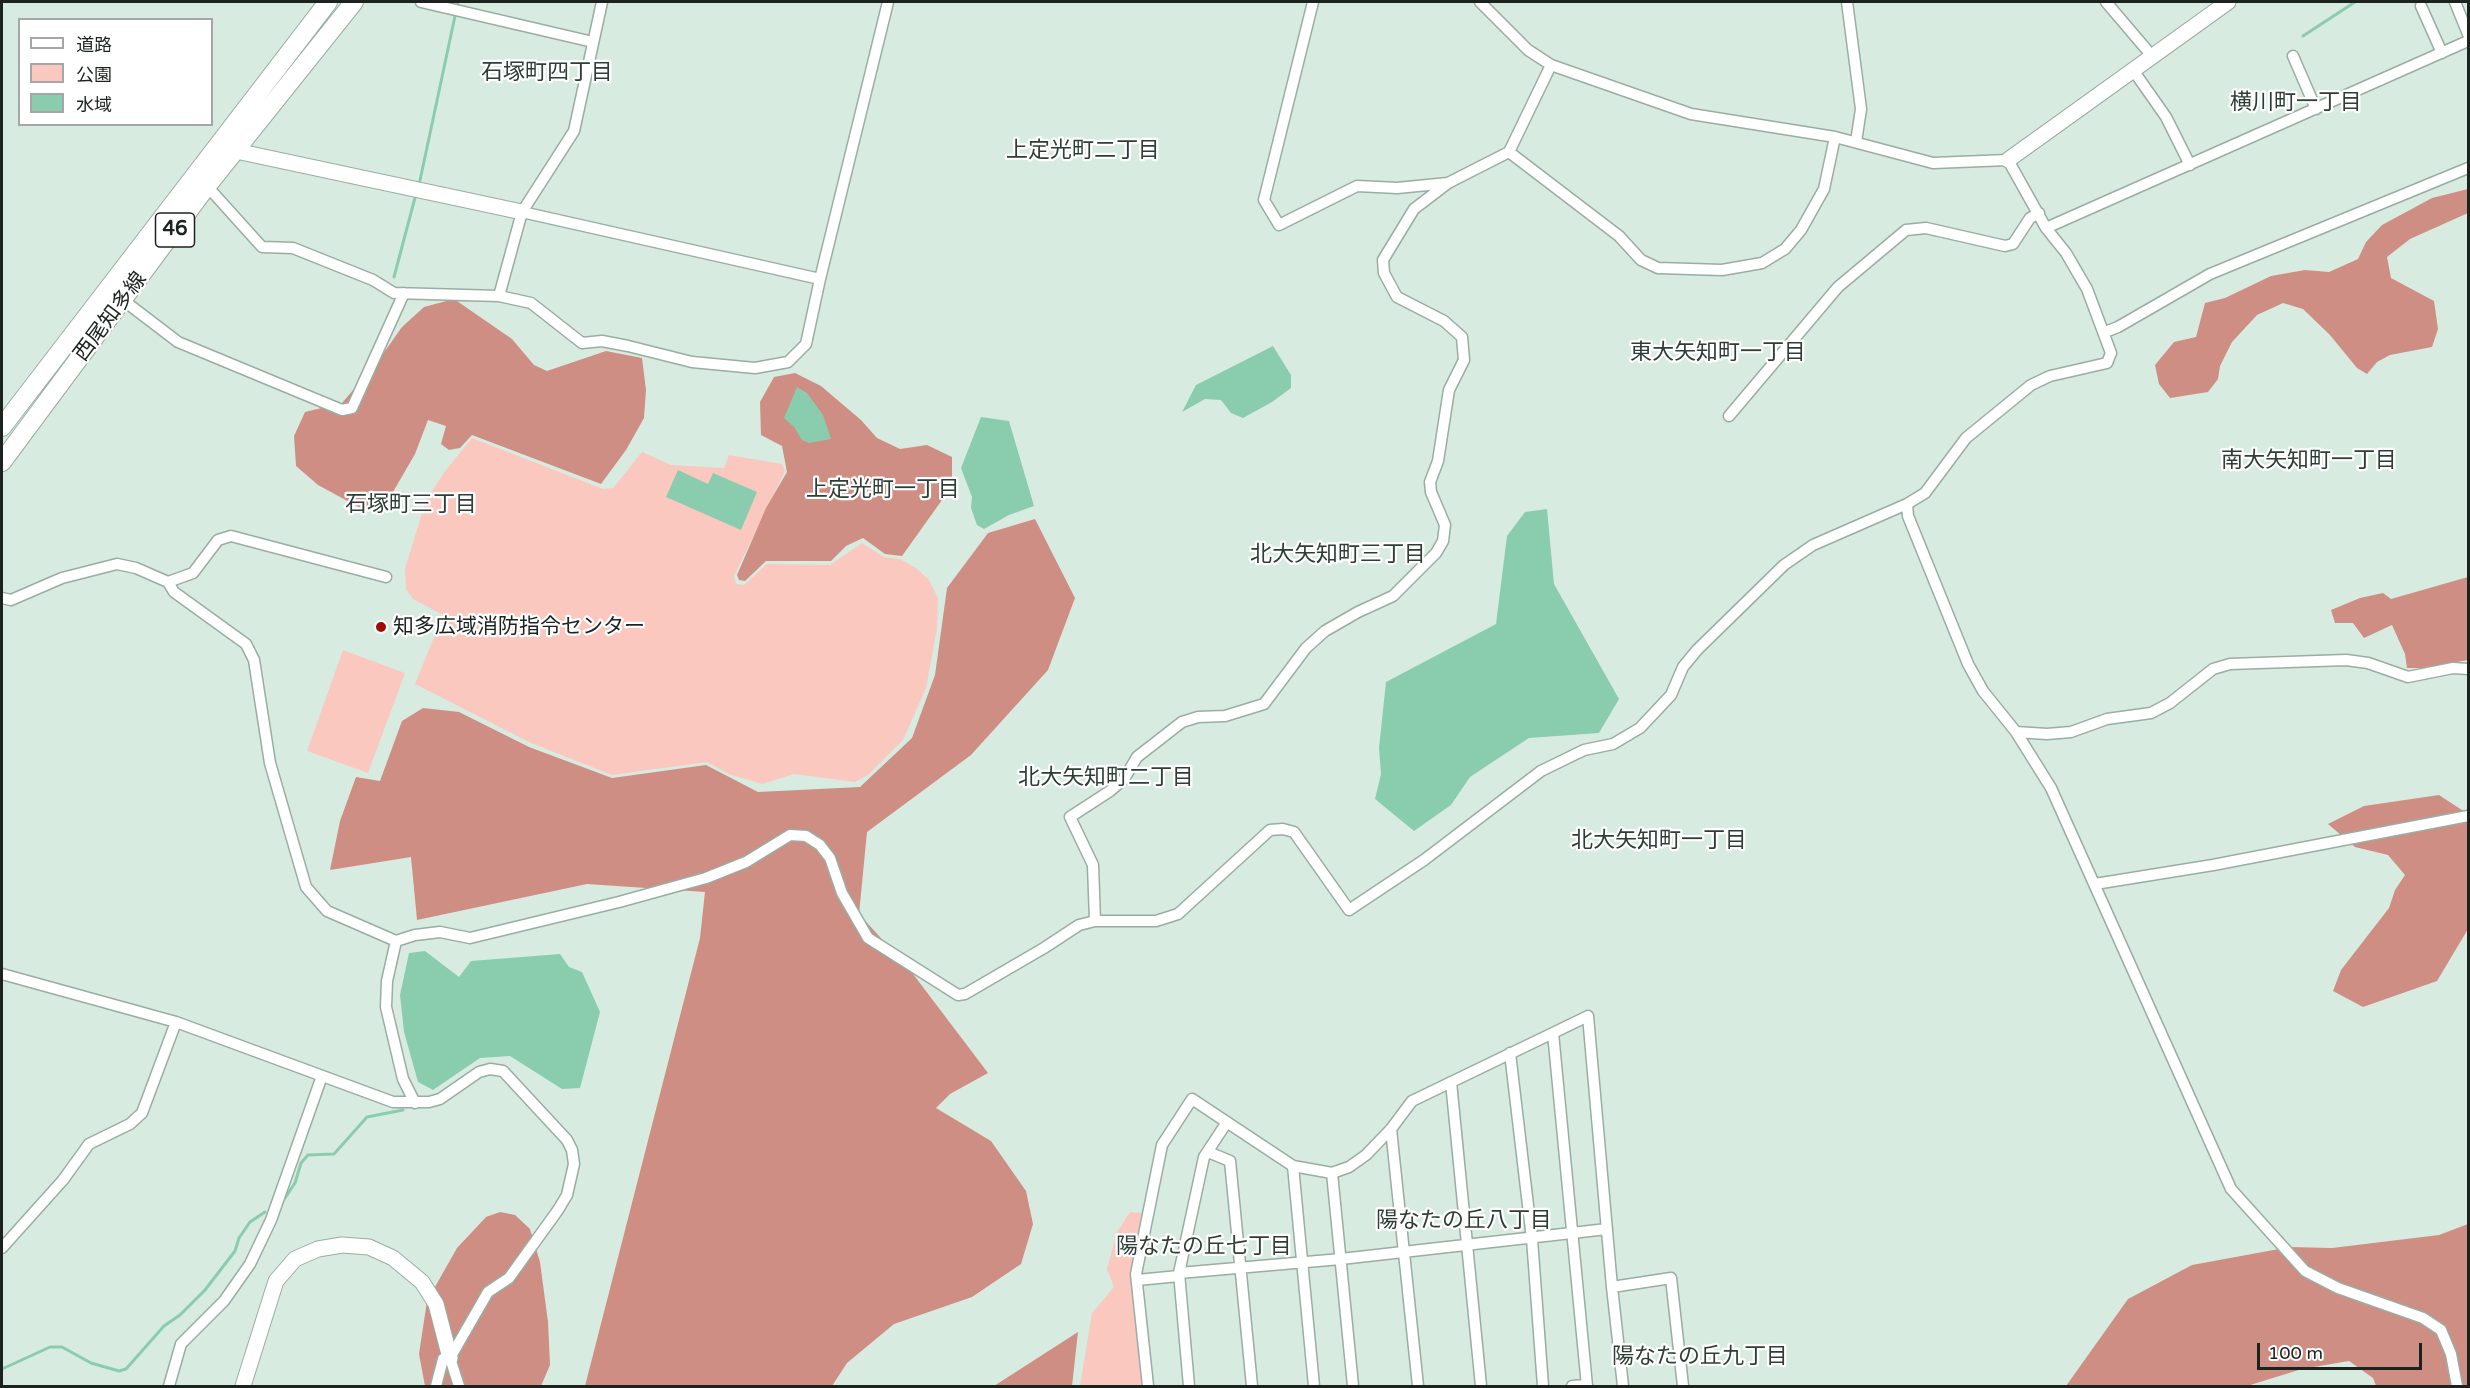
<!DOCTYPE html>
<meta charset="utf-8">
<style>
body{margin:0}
#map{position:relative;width:2470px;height:1388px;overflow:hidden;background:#d8ebe1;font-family:"Varela Round","Noto Sans JP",sans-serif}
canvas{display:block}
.frame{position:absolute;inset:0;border:3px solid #1c231f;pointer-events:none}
.legend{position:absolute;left:18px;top:18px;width:195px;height:108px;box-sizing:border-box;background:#fff;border:2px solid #a4a7a5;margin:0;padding:8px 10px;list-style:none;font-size:18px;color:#1c231f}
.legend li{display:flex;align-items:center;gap:12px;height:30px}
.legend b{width:30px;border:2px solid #a4a7a5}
.scale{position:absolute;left:2257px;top:1343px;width:165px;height:27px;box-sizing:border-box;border:3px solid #1c231f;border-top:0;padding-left:8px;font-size:18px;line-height:21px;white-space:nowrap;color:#1c231f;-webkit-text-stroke:4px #fff;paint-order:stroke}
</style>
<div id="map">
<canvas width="2470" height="1388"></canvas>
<div class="frame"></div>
<ul class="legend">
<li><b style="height:8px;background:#fff"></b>道路</li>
<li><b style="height:16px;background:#fbc8c0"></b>公園</li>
<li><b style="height:16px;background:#8acdae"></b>水域</li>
</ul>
<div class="scale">100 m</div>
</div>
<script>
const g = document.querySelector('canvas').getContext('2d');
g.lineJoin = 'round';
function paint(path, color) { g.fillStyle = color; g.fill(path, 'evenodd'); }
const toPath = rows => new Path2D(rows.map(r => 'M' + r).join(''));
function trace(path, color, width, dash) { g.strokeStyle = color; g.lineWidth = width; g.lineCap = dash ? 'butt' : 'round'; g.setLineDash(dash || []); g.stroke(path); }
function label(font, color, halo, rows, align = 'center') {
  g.font = font + ' "Varela Round","Noto Sans JP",sans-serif'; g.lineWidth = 4.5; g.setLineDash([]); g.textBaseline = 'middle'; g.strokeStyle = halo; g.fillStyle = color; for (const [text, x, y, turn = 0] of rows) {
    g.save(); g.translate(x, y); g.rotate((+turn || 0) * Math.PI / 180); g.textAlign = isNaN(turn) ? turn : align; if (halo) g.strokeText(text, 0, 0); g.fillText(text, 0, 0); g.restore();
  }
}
paint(toPath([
 [472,438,603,489,613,488,642,452,671,465,724,468,729,455,782,464,785,471,734,576,736,584,744,585,767,564,830,565,862,543,884,557,900,559,916,568,929,580,938,598,937,629,926,688,903,740,868,775,855,782,794,774,762,784,729,774,707,762,612,775,531,743,415,684,443,615,413,599,406,589,405,569,426,500,446,470],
 [343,650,405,673,368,773,307,751],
 [1130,1212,1142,1213,1131,1272,1142,1386,1080,1386,1092,1313,1114,1287,1107,1269,1117,1232]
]), '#fbc8c0');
paint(toPath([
 [2468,189,2468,213,2410,239,2387,257,2391,278,2434,301,2438,329,2432,347,2390,355,2377,362,2367,374,2357,368,2330,335,2303,309,2283,303,2257,315,2232,342,2220,366,2218,379,2208,392,2170,398,2159,384,2155,365,2174,342,2196,337,2205,303,2225,298,2271,276,2305,270,2329,272,2358,259,2366,242,2382,225,2432,198],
 [454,299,512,339,534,365,547,371,606,351,642,358,646,390,644,418,626,450,601,484,472,435,460,448,449,450,441,444,446,426,428,420,415,454,393,492,364,510,318,485,296,466,294,436,305,412,342,403,378,361,402,327,424,307],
 [795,373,821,386,861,420,877,438,900,449,927,445,952,457,952,486,902,556,885,554,863,538,846,546,831,561,766,561,745,581,739,580,737,575,766,508,787,472,782,446,761,435,760,402,774,377],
 [1035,519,1075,598,1048,670,971,755,867,832,859,914,910,970,988,1073,950,1094,936,1108,991,1141,1026,1191,1033,1224,1021,1264,972,1297,894,1324,847,1363,832,1386,585,1386,700,938,705,892,587,884,417,920,411,857,330,870,340,821,356,777,380,781,402,721,423,708,459,712,529,747,612,778,706,765,758,792,860,787,912,738,935,675,947,588,988,533],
 [2468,577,2468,660,2423,668,2407,668,2405,654,2392,625,2364,638,2353,623,2335,623,2331,610,2360,598,2383,593,2391,599],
 [2439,795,2468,814,2468,929,2437,981,2363,1007,2333,991,2341,970,2389,908,2395,890,2405,875,2388,855,2355,847,2328,824,2364,806],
 [500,1212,515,1215,530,1229,540,1262,548,1322,550,1365,541,1386,425,1386,419,1354,427,1301,457,1248,486,1217],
 [2468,1224,2468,1386,2376,1386,2373,1378,2349,1361,2302,1369,2247,1386,2066,1386,2128,1299,2192,1265,2290,1247,2332,1248,2439,1235],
 [1078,1332,1072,1386,994,1386]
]), '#cf8e83');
paint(toPath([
 [1273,346,1291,375,1291,388,1272,402,1243,418,1231,413,1221,400,1205,399,1182,412,1196,385],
 [797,387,807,393,823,415,831,439,809,443,802,440,794,427,784,418],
 [981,417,1009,421,1034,506,1009,515,984,529,977,525,971,508,972,497,961,468],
 [678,470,708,484,713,473,757,492,741,530,666,497],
 [1547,509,1554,584,1619,699,1599,733,1529,738,1470,777,1451,805,1414,831,1375,799,1381,774,1379,748,1386,682,1496,624,1507,536,1525,512],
 [425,951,459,977,471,961,560,954,569,967,582,972,600,1012,580,1088,562,1089,510,1056,480,1058,433,1090,418,1082,404,1032,400,995,409,953]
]), '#8acdae');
trace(toPath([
 [2303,36,2355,2],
 [419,185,458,2],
 [394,277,416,194],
 [285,1198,295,1183,301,1163,308,1155,334,1154,367,1117,403,1110],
 [2,1369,50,1347,62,1347,91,1363,119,1371,126,1369,164,1326,180,1315,205,1290,235,1251,239,1238,250,1222,265,1212]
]), '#8acdae', 3);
const street = toPath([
 [421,2,593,42],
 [1313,2,1264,200,1279,225,1357,186,1397,188,1448,183],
 [1847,2,1861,109,1856,142],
 [2106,2,2152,56],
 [2455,2,2468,34],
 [2421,6,2442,53],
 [2293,56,2316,109],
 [2133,70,2166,117,2190,165],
 [1509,152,1619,236,1641,260,1658,268,1722,270,1762,263,1785,249,1801,230,1824,189,1835,137],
 [207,186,262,247,293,248,373,280,394,293,499,296,531,303,582,343,602,341,628,346,692,362,755,368,788,362,806,344,820,279,888,2],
 [522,212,820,279],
 [2046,228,2468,41],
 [499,296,522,212,574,131,602,2],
 [123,300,178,342,342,410,352,408,404,293],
 [2105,332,2118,327,2210,274,2468,168],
 [1729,416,1838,287,1906,230,1926,228,2005,246,2013,244,2030,218,2039,213],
 [1907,504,1908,516,1968,664,1983,691,2016,732,2051,788,2231,1189,2305,1271,2338,1288,2423,1318,2441,1330,2451,1354,2457,1386],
 [168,582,193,573,218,540,231,536,386,577],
 [2,598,11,600,62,578,117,564,136,568,168,582,174,592,246,644,254,660,270,763,306,887,327,911,396,941,415,935,440,932,470,938,619,902,706,878,746,862,790,835,806,836,820,845,830,858,842,893,868,938,958,995,965,994,1044,948,1079,925,1095,921,1156,921,1178,914,1270,830,1283,829,1294,832,1349,910,1424,860,1541,771,1584,750,1613,744,1640,728,1671,695,1683,667,1697,650,1784,565,1813,545,1907,504,1925,493,1966,438,2031,385,2050,376,2107,363,2111,353,2087,289,2066,253,2046,228,2008,160,1933,163,1835,137,1691,114,1551,65,1528,50,1480,2],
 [2016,732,2047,734,2071,732,2107,719,2151,713,2170,703,2213,669,2230,664,2346,660,2368,663,2408,677,2453,668,2468,669],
 [2095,884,2213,865,2468,816],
 [1095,921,1093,865,1070,817,1110,791,1124,779,1137,757,1182,722,1198,717,1225,716,1264,704,1306,648,1325,631,1358,612,1393,596,1436,553,1443,541,1445,525,1431,492,1430,482,1438,461,1449,390,1464,360,1462,337,1444,321,1397,297,1384,273,1383,260,1414,209,1448,183,1509,152,1551,65],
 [396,941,387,981,386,1007,403,1079,415,1103],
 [2,974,176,1022,393,1102,429,1102,440,1099,479,1072,490,1069,503,1071,567,1140,572,1150,574,1164,567,1195,558,1210,509,1278,488,1292,450,1358,443,1359,436,1386],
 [1553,1033,1588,1016,1612,1287,1671,1278,1683,1386],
 [1510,1053,1532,1239,1543,1386],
 [1451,1082,1481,1386],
 [1391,1129,1418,1386],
 [1208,1152,1230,1161,1252,1386],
 [1293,1166,1314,1386],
 [1332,1173,1353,1386],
 [2,1248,63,1180,89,1144,130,1124,142,1113,176,1022],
 [1179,1273,1341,1259,1607,1229],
 [1137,1280,1179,1276],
 [1612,1287,1623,1386],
 [450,1358,459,1386],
 [169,1386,181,1344,224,1301,250,1264,271,1220,322,1076],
 [1148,1386,1136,1274,1162,1145,1192,1099,1293,1166,1332,1173,1349,1167,1366,1155,1391,1129,1412,1101,1553,1033,1587,1386],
 [1189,1386,1179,1273,1204,1157,1227,1122],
 [1572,1386,1587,1385]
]);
const secondary = toPath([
 [227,146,236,151,522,212],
 [2008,160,2228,2],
 [243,1386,276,1281,295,1259,318,1249,342,1245,369,1247,393,1258,422,1282,436,1304,450,1358]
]);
const primary = toPath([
 [2,427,328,2],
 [2,462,207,186,354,2]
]);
trace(street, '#9aada3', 13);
trace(secondary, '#9aada3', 17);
trace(primary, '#9aada3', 20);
trace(street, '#fff', 10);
trace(secondary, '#fff', 15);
trace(primary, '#fff', 18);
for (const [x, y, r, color] of [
 [381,627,6,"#a20a07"]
]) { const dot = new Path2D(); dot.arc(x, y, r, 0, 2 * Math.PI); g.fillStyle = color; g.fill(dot); trace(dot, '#fff', 2); }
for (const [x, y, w] of [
 [175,230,39]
]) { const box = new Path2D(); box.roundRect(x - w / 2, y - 17, w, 34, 4.5); g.fillStyle = '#fff'; g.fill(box); trace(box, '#1c231f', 1.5); }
label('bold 20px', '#1c231f', null, [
 ["46",175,230]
]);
label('21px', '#1c231f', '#fff', [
 ["西尾知多線",111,317,-53]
]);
label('21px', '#1c231f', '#fff', [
 ["知多広域消防指令センター",393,627]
], 'left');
label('22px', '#2e3d36', '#fff', [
 ["石塚町四丁目",547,73],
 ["横川町一丁目",2296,103],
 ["上定光町二丁目",1083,151],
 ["東大矢知町一丁目",1718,353],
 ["南大矢知町一丁目",2309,461],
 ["上定光町一丁目",883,490],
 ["石塚町三丁目",411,505],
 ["北大矢知町三丁目",1338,555],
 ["北大矢知町二丁目",1106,778],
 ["北大矢知町一丁目",1659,841],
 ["陽なたの丘八丁目",1464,1221],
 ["陽なたの丘七丁目",1204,1247],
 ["陽なたの丘九丁目",1700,1357]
]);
</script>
